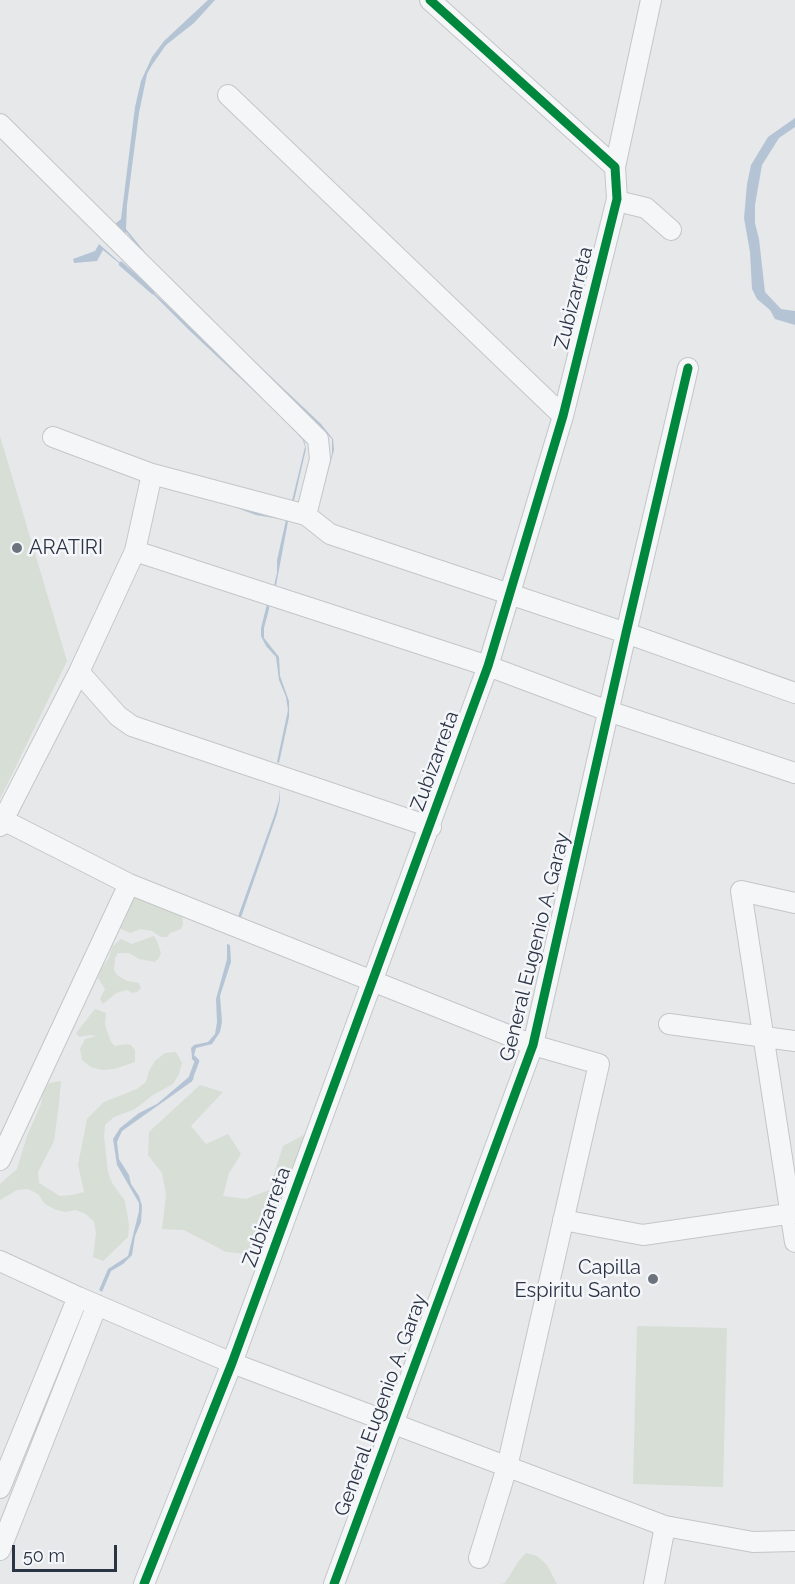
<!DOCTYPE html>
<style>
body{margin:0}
#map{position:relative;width:795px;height:1584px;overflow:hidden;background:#e6e8ea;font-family:Raleway,sans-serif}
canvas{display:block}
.scale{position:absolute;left:12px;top:1545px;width:105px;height:27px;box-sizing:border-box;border:3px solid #2b3445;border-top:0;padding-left:8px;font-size:18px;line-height:21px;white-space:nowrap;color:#2b3445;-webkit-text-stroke:4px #f4f6f9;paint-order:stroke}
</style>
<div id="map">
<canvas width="795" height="1584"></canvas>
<div class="scale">50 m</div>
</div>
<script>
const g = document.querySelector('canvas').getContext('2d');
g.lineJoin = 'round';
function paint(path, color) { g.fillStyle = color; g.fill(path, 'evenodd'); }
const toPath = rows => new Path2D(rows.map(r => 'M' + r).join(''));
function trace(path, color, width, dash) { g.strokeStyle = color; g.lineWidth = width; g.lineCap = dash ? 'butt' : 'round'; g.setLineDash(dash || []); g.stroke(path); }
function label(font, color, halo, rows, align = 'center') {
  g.font = font + ' Raleway,sans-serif'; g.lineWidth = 5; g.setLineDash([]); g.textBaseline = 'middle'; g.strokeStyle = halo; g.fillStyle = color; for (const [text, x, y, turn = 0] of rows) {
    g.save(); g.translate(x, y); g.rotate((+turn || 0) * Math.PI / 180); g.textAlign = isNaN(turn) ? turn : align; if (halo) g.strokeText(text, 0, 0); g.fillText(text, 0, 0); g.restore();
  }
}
paint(toPath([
 [0,436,67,661,0,799],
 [137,894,182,913,183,924,181,929,170,933,167,937,161,937,152,931,141,929,130,933,119,928,131,896],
 [154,936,157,941,161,953,159,958,155,962,139,959,129,953,118,953,115,958,114,970,117,975,127,981,139,983,141,988,137,992,132,993,127,990,116,993,103,1004,100,999,105,989,98,978,99,972,109,958,112,947,121,939,132,944],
 [95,1009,106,1013,105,1025,111,1042,115,1046,126,1044,131,1045,135,1050,135,1062,114,1069,102,1070,91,1067,82,1060,80,1049,85,1039,96,1036,90,1035,79,1037,76,1033],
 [176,1052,182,1063,179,1074,173,1084,153,1095,135,1109,114,1117,105,1125,104,1136,108,1172,112,1183,125,1201,129,1225,128,1237,103,1261,93,1257,96,1233,94,1222,86,1214,76,1210,65,1212,54,1209,45,1204,38,1194,28,1189,17,1190,0,1200,0,1184,17,1169,27,1136,41,1104,43,1092,49,1083,61,1081,59,1104,54,1141,38,1172,39,1183,60,1196,72,1195,84,1192,78,1165,87,1119,104,1102,137,1089,146,1082,149,1071,155,1061,165,1053],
 [200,1085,223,1092,191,1126,206,1144,228,1134,241,1154,229,1173,223,1196,246,1199,269,1190,283,1146,304,1135,298,1157,281,1200,261,1211,261,1234,248,1254,226,1252,184,1230,162,1229,166,1195,162,1173,148,1155,149,1132],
 [637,1326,727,1328,723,1487,633,1484],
 [526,1553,537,1556,547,1565,557,1584,501,1584,505,1583,518,1562]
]), '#d6ded6');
paint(toPath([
 [208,0,215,0,194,23,166,45,152,65,147,74,139,113,127,205,126,229,161,272,160,273,126,232,125,234,115,224,121,219,135,107,141,81,152,57,164,41],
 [795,118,795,127,779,138,762,165,755,205,755,223,759,239,765,292,781,309,795,311,795,325,775,319,770,310,757,299,752,289,750,252,744,218,747,184,751,165,768,137],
 [99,244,163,301,256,390,304,439,306,449,293,505,291,505,305,447,303,440,284,419,190,331,136,277,103,250,97,261,74,263,73,259,95,251],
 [247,354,321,424,333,439,334,450,317,511,316,510,332,454,332,439,246,356],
 [171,482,263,515,286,518,289,516,275,591,273,590,277,573,277,560,286,520,256,515,170,483],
 [268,600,270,601,269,609,264,628,264,638,279,657,280,676,289,701,289,717,279,763,277,762,288,710,286,697,279,680,276,657,266,646,261,636,261,628],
 [280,789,280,800,277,814,238,926,235,925,274,816,279,800],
 [227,944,230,945,231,962,220,996,222,1022,220,1032,212,1044,196,1048,194,1055,199,1063,196,1062,192,1057,191,1048,194,1045,208,1042,215,1034,217,1022,216,999,227,959],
 [190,1076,194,1078,191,1082,122,1131,117,1142,119,1159,129,1175,131,1184,139,1196,142,1206,141,1222,135,1236,132,1255,123,1264,111,1271,102,1292,99,1290,108,1269,128,1256,139,1211,139,1203,117,1165,113,1139,120,1128,139,1113,157,1104]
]), '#b4c4d5');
trace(toPath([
 [121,264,153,292],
 [190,1080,197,1061,194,1058]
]), '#b4c4d5', 4.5);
const minor = toPath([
 [228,95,563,416],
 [0,124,318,439,320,459,306,515,330,534,626,633,795,693],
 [615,167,651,0],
 [617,201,646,208,671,230],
 [53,437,152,474,306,515],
 [135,551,488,666,608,711,795,773],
 [79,672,118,716,132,726,431,827],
 [3,820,129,884,533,1045,599,1064,507,1467,479,1558],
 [0,826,79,672,135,551,152,474],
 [795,903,741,891,795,1242],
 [669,1024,795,1041],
 [0,1160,129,884],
 [563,1220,643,1235,795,1213],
 [0,1261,78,1297,232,1363,665,1526,753,1542,795,1541],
 [0,1488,78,1297],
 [0,1550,97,1305],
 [144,1584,232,1363,488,666,563,416,617,199,615,167,430,0],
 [334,1584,533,1045,626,633,688,368],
 [654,1584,665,1526]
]);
trace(minor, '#c4c6c8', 22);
trace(minor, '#f5f6f7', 20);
trace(toPath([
 [144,1584,232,1363,488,666,563,416,617,199,615,167,430,0],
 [334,1584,533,1045,626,633,688,368]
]), '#00873e', 9);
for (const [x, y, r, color] of [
 [17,548,6,"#6c737f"],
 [653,1279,6,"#6c737f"]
]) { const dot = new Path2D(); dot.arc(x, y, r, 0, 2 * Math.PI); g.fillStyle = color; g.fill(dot); trace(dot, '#f4f6f9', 2); }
label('20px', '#2b3445', '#f4f6f9', [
 ["Zubizarreta",574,298,-76],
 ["Zubizarreta",435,761,-70],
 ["General Eugenio A. Garay",535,947,-76],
 ["Zubizarreta",267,1217,-70],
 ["General Eugenio A. Garay",381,1405,-70]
]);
label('20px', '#2b3445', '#f4f6f9', [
 ["ARATIRI",29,548],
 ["Capilla",641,1268,"right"],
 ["Espiritu Santo",641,1291,"right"]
], 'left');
</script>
